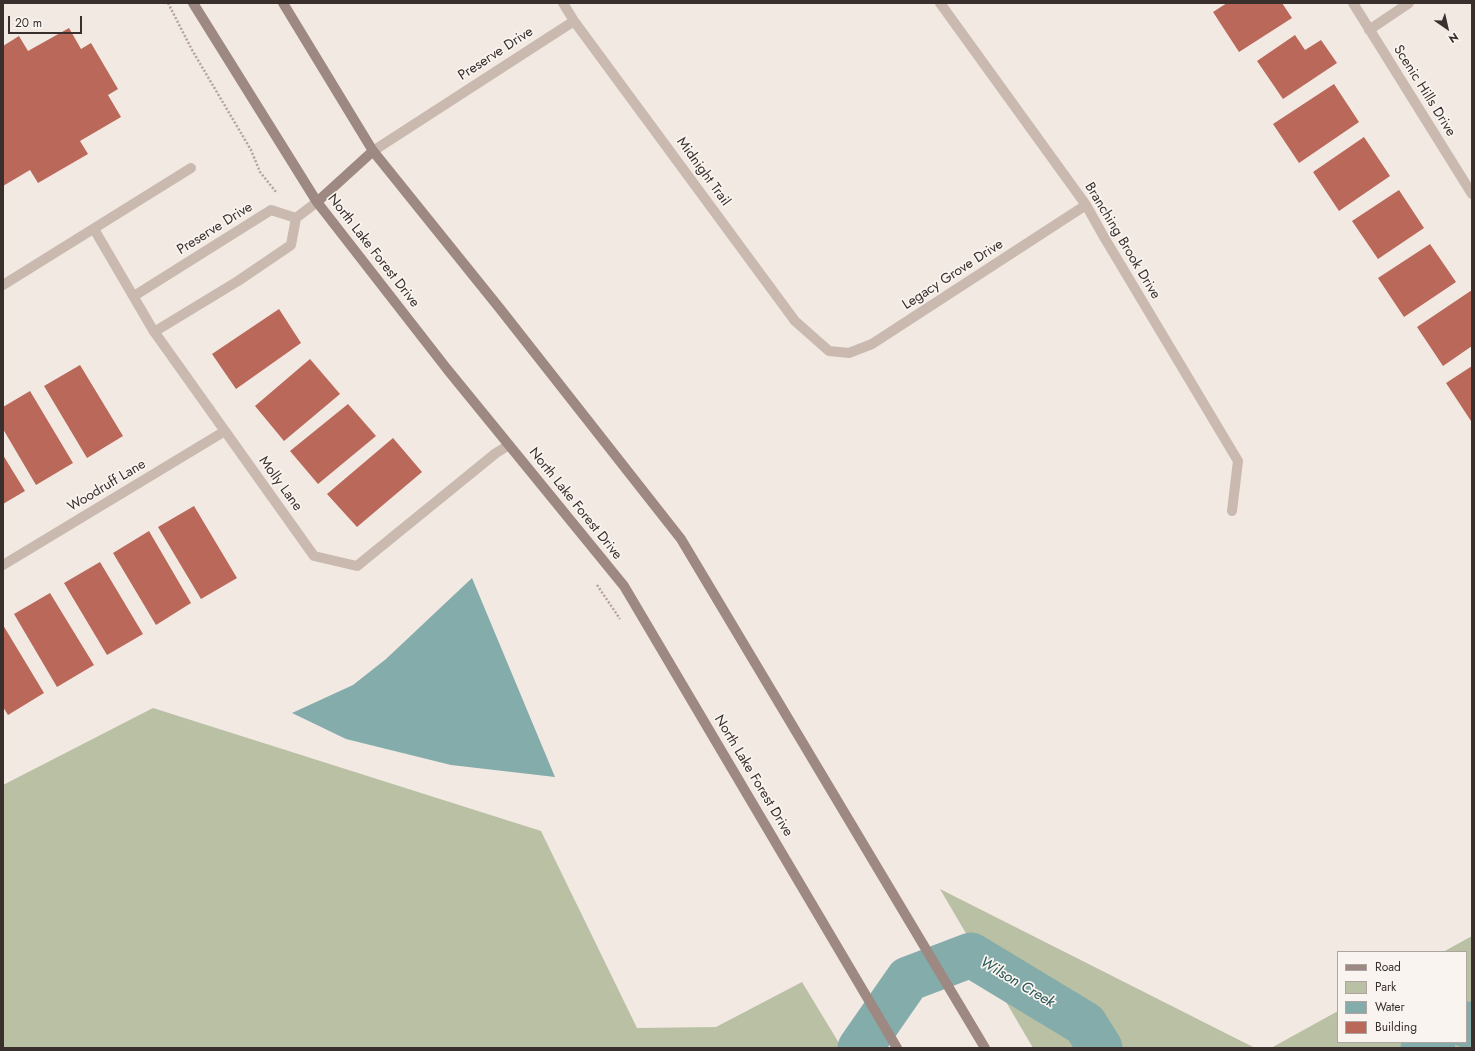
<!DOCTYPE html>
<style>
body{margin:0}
#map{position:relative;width:1475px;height:1051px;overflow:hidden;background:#f2e9e3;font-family:Jost,sans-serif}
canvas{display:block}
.frame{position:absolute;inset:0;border:4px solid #392f2d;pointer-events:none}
.legend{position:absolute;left:1337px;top:951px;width:130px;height:92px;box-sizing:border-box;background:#f9f4ef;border:1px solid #aca5a1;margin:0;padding:5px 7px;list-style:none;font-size:12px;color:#392f2d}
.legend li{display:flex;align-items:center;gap:8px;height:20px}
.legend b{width:20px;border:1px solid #aca5a1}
.north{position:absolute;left:1427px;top:8px;width:40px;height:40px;-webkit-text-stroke:3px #f9f4ef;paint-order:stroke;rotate:146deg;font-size:11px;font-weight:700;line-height:16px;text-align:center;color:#392f2d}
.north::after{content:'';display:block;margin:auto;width:14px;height:18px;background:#392f2d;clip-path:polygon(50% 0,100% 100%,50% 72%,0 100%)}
.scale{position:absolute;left:8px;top:16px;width:74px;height:18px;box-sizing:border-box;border:2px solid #392f2d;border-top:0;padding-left:5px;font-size:12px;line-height:14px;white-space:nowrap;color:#392f2d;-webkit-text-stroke:3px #f9f4ef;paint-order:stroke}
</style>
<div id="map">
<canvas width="1475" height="1051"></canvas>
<div class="frame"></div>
<ul class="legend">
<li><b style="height:5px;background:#9d8981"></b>Road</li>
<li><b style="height:11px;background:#b9c0a4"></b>Park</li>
<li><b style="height:11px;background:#84acaa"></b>Water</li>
<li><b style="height:11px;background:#ba6859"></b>Building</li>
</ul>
<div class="north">N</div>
<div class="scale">20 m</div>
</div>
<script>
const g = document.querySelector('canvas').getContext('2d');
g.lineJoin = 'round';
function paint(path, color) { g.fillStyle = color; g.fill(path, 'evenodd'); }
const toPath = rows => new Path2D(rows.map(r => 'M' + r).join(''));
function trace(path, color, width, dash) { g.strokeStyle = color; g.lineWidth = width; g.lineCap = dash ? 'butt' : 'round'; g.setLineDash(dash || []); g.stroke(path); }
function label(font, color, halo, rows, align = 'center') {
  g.font = font + ' Jost,sans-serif'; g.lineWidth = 3.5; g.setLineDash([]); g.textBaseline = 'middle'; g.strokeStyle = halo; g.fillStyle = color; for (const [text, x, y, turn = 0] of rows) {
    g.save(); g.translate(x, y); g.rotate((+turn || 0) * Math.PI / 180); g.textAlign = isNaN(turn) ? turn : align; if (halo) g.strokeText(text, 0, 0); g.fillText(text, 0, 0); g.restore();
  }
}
paint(toPath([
 [153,708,541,831,637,1028,716,1027,802,982,842,1048,3,1048,3,785],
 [940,889,1255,1048,1033,1048],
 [1472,936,1472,1048,1271,1048,1338,1011,1338,1042,1466,1042,1466,952,1443,952],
 [857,1036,864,1048,849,1048]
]), '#b9c0a4');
paint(toPath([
 [472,578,555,777,451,765,346,739,292,713,353,685,386,659]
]), '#84acaa');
trace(toPath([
 [1466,1025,1472,1024],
 [860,1048,908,979,971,955,1085,1024,1100,1048],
 [1423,1048,1433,1042]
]), '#84acaa', 45);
paint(toPath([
 [1227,3,1282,3,1292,18,1239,52,1213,12],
 [69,28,81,49,91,43,118,89,108,95,121,117,80,141,88,154,38,183,30,170,3,186,3,46,19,36,28,51],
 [1295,35,1305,50,1321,40,1337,63,1283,99,1257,61],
 [1334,84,1359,122,1299,163,1273,124],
 [1364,137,1390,176,1339,211,1313,172],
 [1399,190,1424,228,1378,259,1352,221],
 [1430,244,1456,282,1404,317,1378,278],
 [1472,290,1472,346,1443,366,1417,327],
 [279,309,301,343,236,389,212,354],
 [310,359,340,394,284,441,255,406],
 [80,365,123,436,87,458,44,386],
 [1472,366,1472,421,1471,421,1446,383],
 [30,391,73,463,36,485,3,429,3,407],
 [348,404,376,436,318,484,290,451],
 [393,438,422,472,357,527,327,494],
 [3,455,25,491,3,504],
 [194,506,237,578,201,599,158,527],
 [149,531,191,603,156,625,113,553],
 [100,562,143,634,107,655,64,583],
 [50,593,94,665,57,687,14,614],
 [3,625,44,693,8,715,3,707]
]), '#ba6859');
trace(toPath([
 [168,3,192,50,251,150,260,172,276,192],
 [597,585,620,619]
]), '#b5a39a', 2.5, [2, 2]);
trace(toPath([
 [3,285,191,168]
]), '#c9b9af', 10);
trace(toPath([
 [563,3,574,21,795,321,829,351,849,353,872,344,1086,205],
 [940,3,1086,205,1104,237,1238,461,1232,511],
 [1353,3,1472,194],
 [1369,30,1409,3],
 [373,151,574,21],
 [296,218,317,202],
 [94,229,153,330,314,556,357,566,496,453,509,445],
 [134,296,271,210,296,218],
 [154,332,238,281,291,245,296,218],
 [3,565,225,431]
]), '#c9b9af', 10);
trace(toPath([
 [193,3,317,202,447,369,624,586,897,1048],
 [283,3,373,151,501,310,681,539,985,1048],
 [317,202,373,151]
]), '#9d8981', 10);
label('14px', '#392f2d', '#f9f4ef', [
 ["Preserve Drive",496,54,-33],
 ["Scenic Hills Drive",1424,91,58],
 ["Midnight Trail",703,172,54],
 ["Preserve Drive",215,229,-32],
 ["Branching Brook Drive",1122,241,59],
 ["North Lake Forest Drive",373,251,52],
 ["Legacy Grove Drive",953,275,-33],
 ["Molly Lane",280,484,54],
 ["Woodruff Lane",107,486,-31],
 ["North Lake Forest Drive",575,504,51],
 ["North Lake Forest Drive",753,776,59]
]);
label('italic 15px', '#265756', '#f9f4ef', [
 ["Wilson Creek",1017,983,31]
]);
</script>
